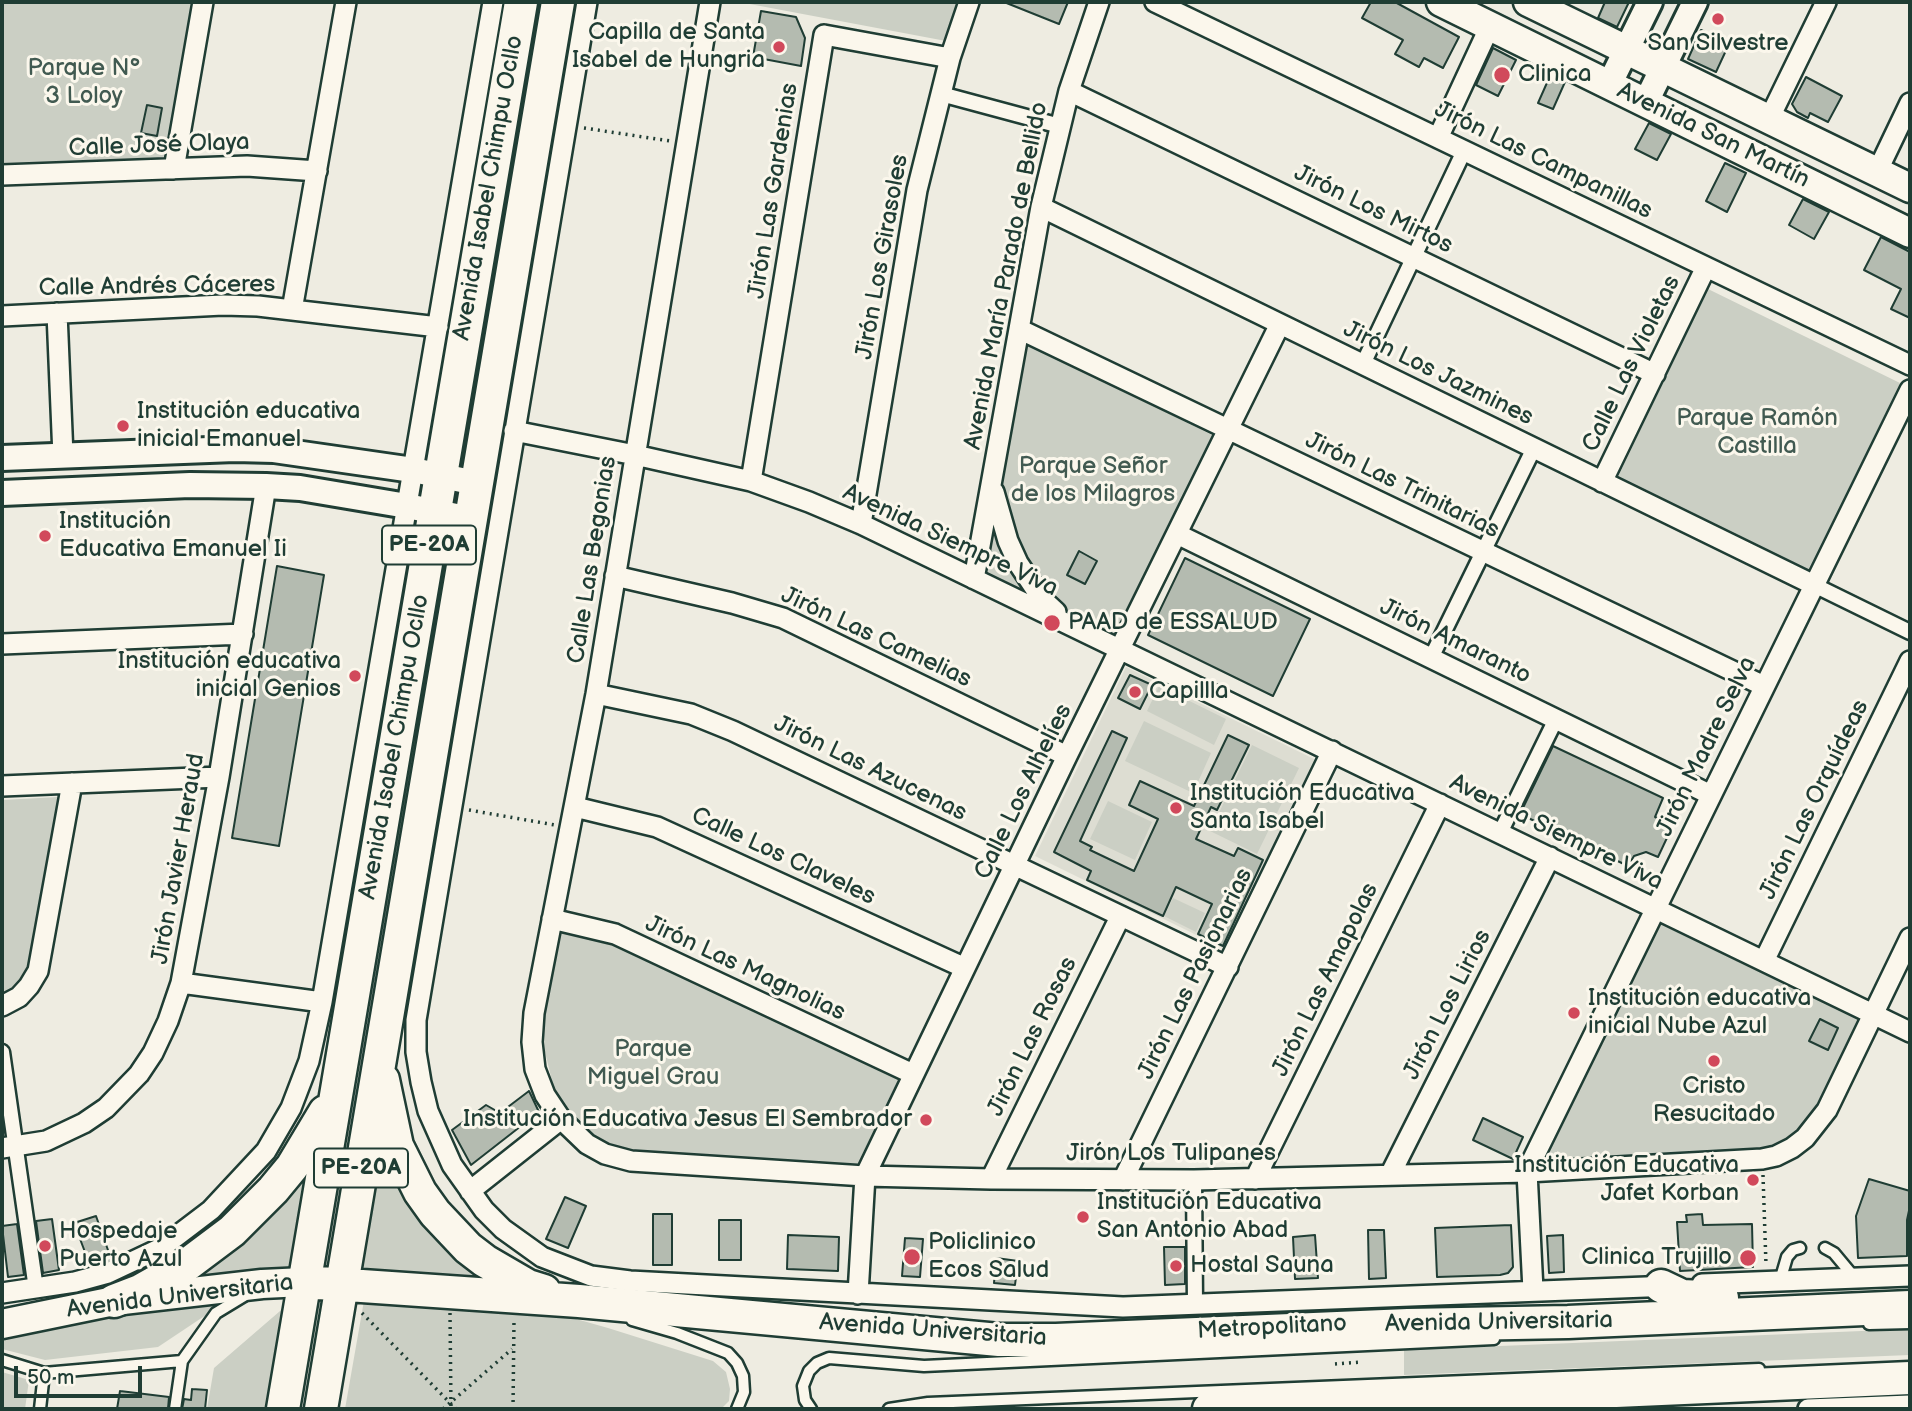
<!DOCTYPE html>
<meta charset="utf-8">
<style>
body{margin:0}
#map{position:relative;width:1912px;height:1411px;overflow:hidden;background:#eeece1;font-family:"Balsamiq Sans",sans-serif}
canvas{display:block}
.frame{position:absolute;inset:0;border:4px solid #1f3d34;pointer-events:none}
.scale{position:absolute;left:14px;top:1366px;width:128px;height:32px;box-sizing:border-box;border:4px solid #1f3d34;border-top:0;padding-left:9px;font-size:21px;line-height:24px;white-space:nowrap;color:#1f3d34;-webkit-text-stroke:5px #fbf7ec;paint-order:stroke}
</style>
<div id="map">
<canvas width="1912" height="1411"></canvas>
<div class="frame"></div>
<div class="scale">50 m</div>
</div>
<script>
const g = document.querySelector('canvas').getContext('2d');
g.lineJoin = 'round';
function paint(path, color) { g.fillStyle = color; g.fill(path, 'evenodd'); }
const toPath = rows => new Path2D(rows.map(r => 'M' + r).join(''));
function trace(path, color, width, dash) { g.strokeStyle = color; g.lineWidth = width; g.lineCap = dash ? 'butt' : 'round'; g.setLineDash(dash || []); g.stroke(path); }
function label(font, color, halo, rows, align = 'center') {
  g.font = font + ' "Balsamiq Sans",sans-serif'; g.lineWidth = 6; g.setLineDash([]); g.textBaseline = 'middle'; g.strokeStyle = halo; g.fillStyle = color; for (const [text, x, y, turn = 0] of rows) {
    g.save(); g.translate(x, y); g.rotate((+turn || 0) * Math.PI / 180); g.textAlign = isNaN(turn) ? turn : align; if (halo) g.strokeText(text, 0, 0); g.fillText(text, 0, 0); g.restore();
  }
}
paint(toPath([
 [1126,667,1316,760,1225,949,1035,856]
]), '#ddddd2');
paint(toPath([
 [2,2,192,2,165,160,2,166],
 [739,2,960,2,946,41],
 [1708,289,1900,383,1807,576,1615,483],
 [1024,342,1216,437,1116,635,1065,609,1052,599,1026,566,1000,491],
 [993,514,1031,594,985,573],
 [1159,686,1226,719,1214,745,1147,711],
 [1144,721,1211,753,1193,793,1125,761],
 [1252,745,1299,768,1257,854,1210,831],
 [58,797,27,968,20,983,10,993,2,997,2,800],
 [1108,801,1152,822,1135,860,1090,839],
 [1173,898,1205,913,1196,932,1164,916],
 [1660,924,1862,1021,1805,1126,1791,1139,1772,1149,1540,1165],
 [561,932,617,945,900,1076,857,1165,641,1156,624,1152,594,1135,565,1107,554,1089,545,1052,543,1022],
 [379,1102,387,1137,511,1288,356,1275],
 [322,1130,293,1274,165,1288],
 [365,1295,562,1315,608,1328,713,1361,726,1372,730,1389,729,1401,721,1409,345,1409],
 [230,1299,158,1347,45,1360,2,1349,2,1335,120,1312],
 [287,1305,269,1409,207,1409,214,1368],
 [1910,1329,1910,1355,1404,1375,1404,1350],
 [2,1372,29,1380,25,1409,2,1409]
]), '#cbcfc4');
const building = toPath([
 [1004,2,1068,2,1059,24,1004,2],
 [1371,2,1395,2,1459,37,1443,68,1424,58,1419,67,1395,54,1403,40,1362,18,1371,2],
 [1605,2,1629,2,1617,27,1598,18,1605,2],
 [761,11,796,17,805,38,801,66,753,57,761,11],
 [1701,30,1729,44,1716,72,1688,59,1701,30],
 [1493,48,1516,60,1498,96,1476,85,1493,48],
 [1550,76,1565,82,1553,109,1538,103,1550,76],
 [1806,77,1842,96,1828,122,1810,113,1808,118,1797,112,1792,104,1806,77],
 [147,105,162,108,157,136,141,133,147,105],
 [1649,123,1671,134,1657,160,1635,149,1649,123],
 [1725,163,1746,173,1727,212,1706,201,1725,163],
 [1803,199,1829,212,1814,239,1789,225,1803,199],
 [1881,237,1910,252,1910,318,1891,309,1901,289,1864,270,1881,237],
 [1079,551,1097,561,1085,584,1067,575,1079,551],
 [1185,558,1310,619,1273,696,1148,635,1185,558],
 [277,566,324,575,279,846,232,838,277,566],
 [1130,675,1152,685,1140,709,1118,698,1130,675],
 [1112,731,1127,738,1080,841,1092,847,1090,850,1134,871,1158,819,1129,805,1140,781,1194,806,1228,735,1249,745,1217,810,1211,807,1196,839,1234,856,1238,848,1263,860,1223,946,1198,934,1212,904,1176,887,1163,916,1087,880,1091,871,1054,852,1112,731],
 [1553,746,1663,798,1655,817,1673,825,1658,857,1646,852,1634,856,1628,866,1520,814,1553,746],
 [1820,1019,1838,1028,1828,1050,1809,1041,1820,1019],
 [529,1091,539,1112,471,1165,452,1130,486,1105,500,1113,529,1091],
 [1483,1118,1523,1137,1513,1159,1473,1140,1483,1118],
 [1869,1179,1910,1191,1910,1206,1907,1220,1907,1256,1858,1258,1856,1216,1869,1179],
 [565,1197,586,1206,568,1248,546,1239,565,1197],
 [653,1214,672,1214,672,1265,653,1265,653,1214],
 [1702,1214,1703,1225,1752,1224,1753,1267,1680,1271,1677,1222,1687,1222,1686,1215,1702,1214],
 [96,1216,109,1253,88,1260,74,1223,96,1216],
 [52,1219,59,1270,43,1273,36,1221,52,1219],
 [719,1220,741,1220,741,1260,719,1260,719,1220],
 [17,1224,24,1275,8,1277,2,1226,17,1224],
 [1511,1225,1513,1267,1508,1273,1500,1275,1437,1277,1435,1228,1511,1225],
 [1368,1230,1384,1230,1386,1278,1369,1279,1368,1230],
 [788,1235,839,1237,838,1271,787,1269,788,1235],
 [1315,1235,1318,1278,1295,1279,1293,1237,1315,1235],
 [1563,1235,1564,1272,1549,1273,1547,1236,1563,1235],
 [905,1238,923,1239,920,1277,902,1276,905,1238],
 [1164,1247,1185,1247,1185,1284,1165,1285,1164,1247],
 [996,1258,1018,1261,1015,1285,994,1283,996,1258],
 [192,1389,207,1390,205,1409,182,1409,184,1399,191,1400,192,1389],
 [120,1391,169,1397,168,1409,117,1409,120,1391]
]);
paint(building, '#b4bbb0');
trace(building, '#1f3d34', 2);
const service = toPath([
 [1825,1248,1834,1253,1854,1277],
 [1780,1281,1787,1257,1793,1250,1800,1248],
 [632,1320,677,1333,728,1353,737,1363,743,1376,744,1392,737,1409],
 [1869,1324,1910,1323],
 [2,1360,44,1373,182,1361],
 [40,1409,44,1373],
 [175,1409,182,1361,216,1313,244,1296],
 [811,1409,805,1400,803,1386,809,1371,817,1363,829,1358,924,1366,1494,1339],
 [889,1409,928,1403,1759,1369]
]);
const pedestrian = toPath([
 [941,94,1060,126],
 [1363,364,1464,151],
 [1814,585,1910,632],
 [1431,658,1534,448],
 [1500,833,1556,719],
 [2,1052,36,1289],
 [1194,1180,1195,1304]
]);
const minor = toPath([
 [587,2,416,1020,416,1052,421,1082,428,1111,452,1165,484,1210,503,1229,542,1257,591,1276,630,1281,1123,1307,1672,1286],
 [710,2,596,694,534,1013,532,1042,535,1069,545,1095,561,1119,587,1144,605,1154,631,1161,865,1176,991,1179,1194,1180,1527,1172,1762,1159,1776,1156,1792,1148,1805,1138,1827,1110,1910,938],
 [1155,2,1910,365],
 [1069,91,1655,374],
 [1769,119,1826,2],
 [1438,138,1490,26],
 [174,169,203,2],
 [1877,172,1910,103],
 [2,175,247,166,317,171],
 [1041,207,1814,585],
 [292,310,346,2],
 [57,313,63,456],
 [2,316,223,305,258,306,438,327],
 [1019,329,1764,686],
 [514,431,635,455,751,481,809,502,861,524,1910,1032],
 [751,481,824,35,950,58],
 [1602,482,1706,267],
 [994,492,1008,541,1018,563,1042,599,1056,612],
 [861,524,917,190,950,58,969,2],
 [1177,534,1711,795],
 [615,576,732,603,783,618,1067,756],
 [974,579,1041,207,1069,91,1099,2],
 [2,644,243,634],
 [596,694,691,714,733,731,1228,967],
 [2,786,219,777],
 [575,807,657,827,965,968],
 [552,919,615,934,913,1074],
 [1764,961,1910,661],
 [181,983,322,1002],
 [2,1006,19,997,29,986,38,971,72,783],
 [2,1148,46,1141,84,1123,106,1108,139,1074,153,1053,168,1021,181,983,219,777,266,486],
 [1390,1175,1550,857],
 [991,1179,1120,917],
 [1255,1179,1440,804],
 [1123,1180,1332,751],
 [470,1191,561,1119],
 [1702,1284,1910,1276],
 [1533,1290,1527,1172,1529,1167,1910,390],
 [2,1293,75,1282,108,1273,161,1248,211,1210,266,1151,291,1108,309,1061,322,1002,493,2],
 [858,1294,865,1176,1067,756,1280,324],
 [1808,1409,1910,1405]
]);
const tertiary = toPath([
 [1609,85,1650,2],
 [1646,102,1695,2],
 [2,458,235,449,274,450,413,470,476,483],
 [2,493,190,485,266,486,300,488,407,506,471,519]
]);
const secondary = toPath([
 [1441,2,1910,233],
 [1528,2,1910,188],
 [2,1324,114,1301,262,1284,304,1282]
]);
const primary = toPath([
 [383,1080,397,1146,420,1192,435,1213,468,1248,485,1261,528,1286,544,1291],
 [304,1282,579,1301,999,1340,1056,1340,1408,1325,1568,1322,1910,1307],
 [1661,1286,1682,1296,1722,1298],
 [114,1301,140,1291,188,1264,232,1231,273,1190,292,1167,325,1112],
 [283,1409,521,2],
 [321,1409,558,2],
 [1209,1409,1910,1378]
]);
trace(service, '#1f3d34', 15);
trace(pedestrian, '#1f3d34', 19);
trace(minor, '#1f3d34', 24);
trace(tertiary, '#1f3d34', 30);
trace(secondary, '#1f3d34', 33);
trace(primary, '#1f3d34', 37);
trace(toPath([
 [584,128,670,141],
 [469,810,555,825],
 [1763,1175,1766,1265],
 [362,1313,456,1409],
 [450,1313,451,1409],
 [1335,1364,1361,1362],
 [443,1409,512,1349],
 [513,1409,514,1320]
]), '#1f3d34', 3.5, [2, 5]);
trace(service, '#fbf7ec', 10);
trace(pedestrian, '#fbf7ec', 14);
trace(minor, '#fbf7ec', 19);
trace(tertiary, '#fbf7ec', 24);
trace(secondary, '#fbf7ec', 28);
trace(primary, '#fbf7ec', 32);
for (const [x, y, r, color] of [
 [1718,19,7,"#d1495b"],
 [779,47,7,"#d1495b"],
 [1502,75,9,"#d1495b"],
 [123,426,7,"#d1495b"],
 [45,536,7,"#d1495b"],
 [1052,623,9,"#d1495b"],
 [355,676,7,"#d1495b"],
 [1135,692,7,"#d1495b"],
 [1176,808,7,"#d1495b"],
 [1574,1013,7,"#d1495b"],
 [1714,1061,7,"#d1495b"],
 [926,1120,7,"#d1495b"],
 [1753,1180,7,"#d1495b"],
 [1083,1217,7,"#d1495b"],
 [45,1246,7,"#d1495b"],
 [912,1257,9,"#d1495b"],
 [1748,1258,9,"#d1495b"],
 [1176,1266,7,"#d1495b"]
]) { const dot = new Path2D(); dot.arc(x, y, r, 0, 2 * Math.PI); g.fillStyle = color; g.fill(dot); trace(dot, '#fbf7ec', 2.5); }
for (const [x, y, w] of [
 [429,545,94],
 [361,1168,94]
]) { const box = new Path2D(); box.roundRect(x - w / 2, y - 19.5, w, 39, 5); g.fillStyle = '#fbf7ec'; g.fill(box); trace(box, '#1f3d34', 2); }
label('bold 23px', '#1f3d34', null, [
 ["PE-20A",429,545],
 ["PE-20A",361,1168]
]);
label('24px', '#1f3d34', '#fbf7ec', [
 ["Capilla de Santa",765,33,"right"],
 ["Isabel de Hungria",765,61,"right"],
 ["San Silvestre",1718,44,"center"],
 ["Clinica",1518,75],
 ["Institución educativa",137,412],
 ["inicial Emanuel",137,440],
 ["Institución",59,522],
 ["Educativa Emanuel Ii",59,550],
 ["PAAD de ESSALUD",1068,623],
 ["Institución educativa",341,662,"right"],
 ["inicial Genios",341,690,"right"],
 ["Capillla",1149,692],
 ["Institución Educativa",1190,794],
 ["Santa Isabel",1190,822],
 ["Institución educativa",1588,999],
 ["inicial Nube Azul",1588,1027],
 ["Cristo",1714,1087,"center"],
 ["Resucitado",1714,1115,"center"],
 ["Institución Educativa Jesus El Sembrador",912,1120,"right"],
 ["Institución Educativa",1739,1166,"right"],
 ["Jafet Korban",1739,1194,"right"],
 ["Institución Educativa",1097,1203],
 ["San Antonio Abad",1097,1231],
 ["Hospedaje",59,1232],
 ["Puerto Azul",59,1260],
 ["Policlinico",928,1243],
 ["Ecos Salud",928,1271],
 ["Clinica Trujillo",1732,1258,"right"],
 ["Hostal Sauna",1190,1266]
], 'left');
label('24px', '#415a51', '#fbf7ec', [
 ["Parque N°",84,69],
 ["3 Loloy",84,97],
 ["Parque Ramón",1757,419],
 ["Castilla",1757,447],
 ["Parque Señor",1093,467],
 ["de los Milagros",1093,495],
 ["Parque",653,1050],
 ["Miguel Grau",653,1078]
]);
label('24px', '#1f3d34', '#fbf7ec', [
 ["Avenida San Martín",1713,136,26],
 ["Calle José Olaya",159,146,-2],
 ["Jirón Las Campanillas",1543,161,26],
 ["Avenida Isabel Chimpu Ocllo",489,188,-80],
 ["Jirón Las Gardenias",774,191,-81],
 ["Jirón Los Mirtos",1373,210,26],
 ["Jirón Los Girasoles",883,257,-80],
 ["Avenida María Parado de Bellido",1007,276,-79],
 ["Calle Andrés Cáceres",157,287,-1],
 ["Calle Las Violetas",1632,364,-64],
 ["Jirón Los Jazmines",1438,374,26],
 ["Jirón Las Trinitarias",1402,486,26],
 ["Avenida Siempre Viva",950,541,25],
 ["Calle Las Begonias",593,560,-81],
 ["Jirón Las Camelias",876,638,25],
 ["Jirón Amaranto",1455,642,26],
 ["Avenida Isabel Chimpu Ocllo",395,747,-80],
 ["Jirón Madre Selva",1707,747,-64],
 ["Jirón Las Azucenas",870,769,26],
 ["Calle Los Alhelíes",1024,792,-64],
 ["Jirón Las Orquídeas",1815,800,-64],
 ["Avenida Siempre Viva",1556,833,26],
 ["Calle Los Claveles",783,857,25],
 ["Jirón Javier Heraud",179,859,-80],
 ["Jirón Las Magnolias",745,969,25],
 ["Jirón Las Pasionarias",1196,974,-64],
 ["Jirón Las Amapolas",1326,980,-64],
 ["Jirón Los Lirios",1448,1005,-63],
 ["Jirón Las Rosas",1033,1037,-64],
 ["Jirón Los Tulipanes",1171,1154],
 ["Avenida Universitaria",180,1297,-7],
 ["Avenida Universitaria",1499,1323,-1],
 ["Metropolitano",1272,1328,-3],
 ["Avenida Universitaria",933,1331,4]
]);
</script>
